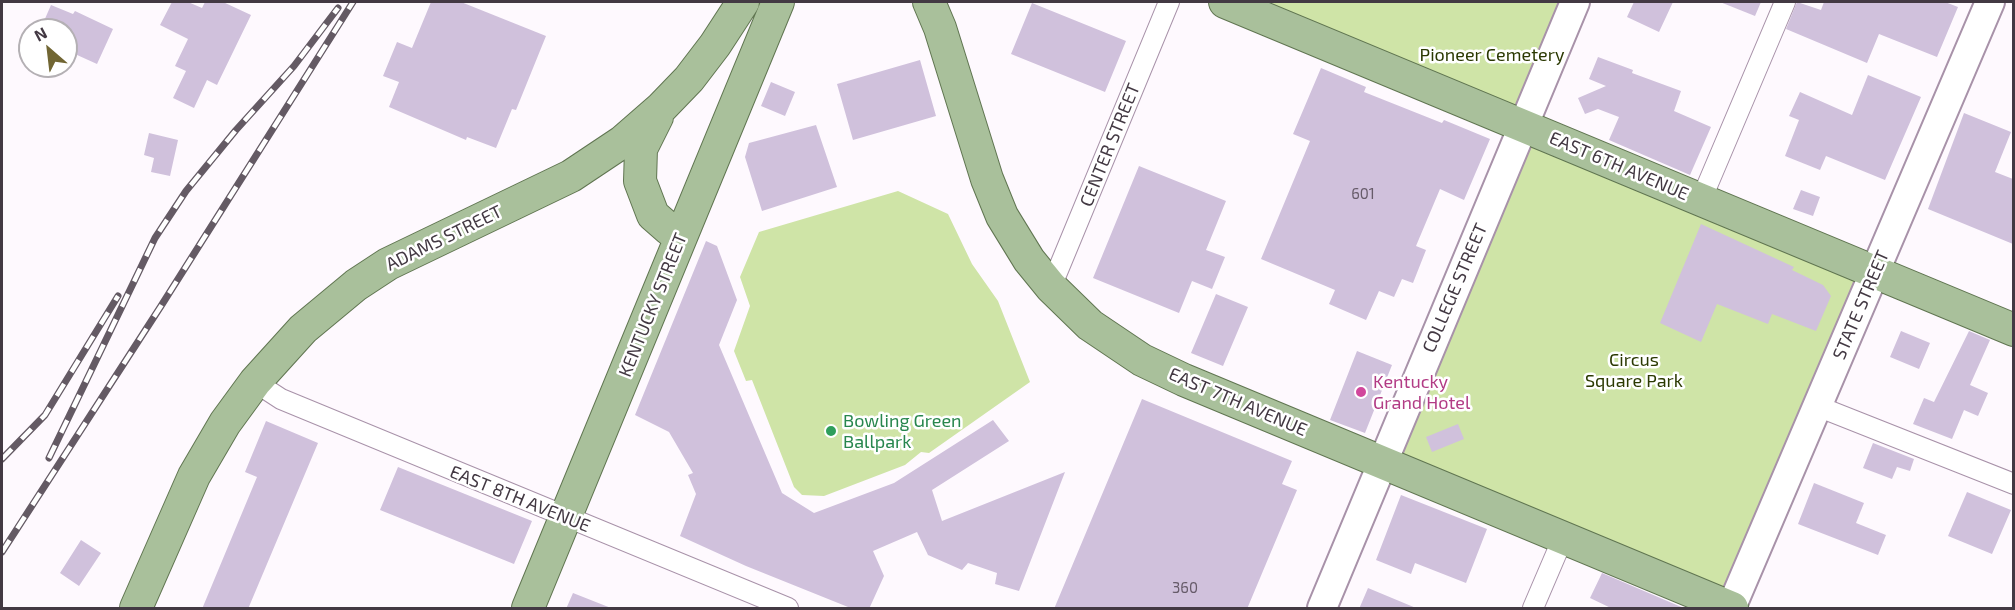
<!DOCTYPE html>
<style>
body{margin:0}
#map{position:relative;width:2015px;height:610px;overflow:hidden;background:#fef9fe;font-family:"Exo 2",sans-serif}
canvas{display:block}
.frame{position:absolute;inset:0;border:3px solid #433943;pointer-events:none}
.north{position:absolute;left:18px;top:18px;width:60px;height:60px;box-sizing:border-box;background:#fff;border:2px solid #b4b0b4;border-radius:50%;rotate:332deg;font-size:16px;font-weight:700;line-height:24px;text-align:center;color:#433943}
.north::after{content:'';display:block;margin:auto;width:21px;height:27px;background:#716633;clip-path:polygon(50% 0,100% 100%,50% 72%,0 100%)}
</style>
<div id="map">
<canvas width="2015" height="610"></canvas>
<div class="frame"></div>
<div class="north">N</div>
</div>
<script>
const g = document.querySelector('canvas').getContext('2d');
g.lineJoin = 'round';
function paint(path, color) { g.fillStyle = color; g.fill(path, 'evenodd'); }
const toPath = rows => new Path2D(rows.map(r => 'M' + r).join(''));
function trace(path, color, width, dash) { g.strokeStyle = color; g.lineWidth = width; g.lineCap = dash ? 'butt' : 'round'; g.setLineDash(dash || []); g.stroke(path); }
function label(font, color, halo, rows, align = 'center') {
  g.font = font + ' "Exo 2",sans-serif'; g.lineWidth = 5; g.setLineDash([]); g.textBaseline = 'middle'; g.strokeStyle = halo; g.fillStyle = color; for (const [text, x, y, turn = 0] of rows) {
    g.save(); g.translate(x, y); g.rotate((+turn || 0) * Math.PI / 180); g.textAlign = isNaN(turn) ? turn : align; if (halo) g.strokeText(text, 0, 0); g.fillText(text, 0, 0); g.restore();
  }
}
paint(toPath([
 [1225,2,1576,2,1523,126,1875,273,1731,608,1384,464,1523,127],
 [898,191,948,214,972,264,998,301,1030,382,929,453,921,452,905,465,824,496,802,495,794,487,752,380,746,381,734,351,750,306,740,277,759,232]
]), '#cfe4a7');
paint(toPath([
 [172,2,188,2,202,8,205,2,223,2,251,15,217,85,207,80,194,108,173,98,186,71,175,66,188,39,160,25],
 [431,2,461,2,546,36,516,110,512,109,496,148,467,137,466,140,389,107,399,82,383,76,397,42,412,48],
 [1634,2,1673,2,1659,32,1627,17],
 [1720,2,1761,2,1755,16],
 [1797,2,1821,10,1824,2,1945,2,1958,7,1937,57,1879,34,1867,63,1786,29],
 [1032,3,1126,41,1105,92,1011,54],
 [51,5,73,14,75,11,113,29,97,64,66,50,66,30,44,21],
 [1598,57,1633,70,1632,73,1681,91,1674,111,1711,127,1690,175,1609,140,1619,117,1598,109,1585,114,1578,98,1606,86,1589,79],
 [920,60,936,116,853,140,837,84],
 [1321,68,1366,87,1364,92,1442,123,1444,120,1490,139,1464,200,1440,189,1416,246,1426,250,1413,283,1402,279,1394,297,1379,291,1366,320,1329,304,1335,290,1261,259,1310,141,1293,134],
 [1868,75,1921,97,1885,180,1826,156,1820,170,1785,156,1799,120,1789,116,1800,92,1852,115],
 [771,82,795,92,785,116,761,106],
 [1964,113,2011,132,1995,172,2013,179,2013,244,1928,209],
 [816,125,837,187,762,211,745,157,749,143],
 [149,133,178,140,170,176,151,172,154,158,144,155],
 [1139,166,1226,201,1206,250,1225,257,1212,289,1192,281,1179,313,1093,278],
 [1801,190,1820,197,1813,216,1793,209],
 [1701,224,1794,267,1792,270,1823,285,1831,296,1816,331,1772,314,1768,324,1717,304,1701,342,1660,323],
 [706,241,717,246,737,300,719,345,782,493,814,513,894,483,993,420,1009,441,932,490,942,521,1065,472,1019,591,995,584,997,573,968,563,962,570,928,555,917,532,873,551,884,576,869,609,853,609,746,566,680,536,696,494,688,475,693,473,669,432,635,415],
 [1216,294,1248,307,1223,366,1191,353],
 [1901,331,1930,343,1919,369,1890,357],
 [1969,331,1990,340,1970,385,1988,393,1978,416,1964,410,1952,439,1913,424,1924,398,1934,402],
 [1357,351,1392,365,1365,433,1330,420],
 [1142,399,1292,461,1282,484,1297,490,1247,609,1054,609],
 [266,421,318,443,248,609,202,609,257,477,245,472],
 [1458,424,1464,439,1432,452,1426,437],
 [1873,443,1914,459,1910,471,1897,467,1892,479,1863,468],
 [398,467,532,521,514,564,380,510],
 [1814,483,1864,503,1856,523,1886,535,1878,555,1798,524],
 [1967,492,2011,510,1992,554,1948,536],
 [1401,495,1487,529,1466,583,1415,563,1411,574,1376,560],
 [81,540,101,553,79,586,60,573],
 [1602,573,1686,609,1613,609,1590,598],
 [1368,588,1416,608,1416,609,1359,609],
 [573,593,611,608,611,609,566,609]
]), '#d0c1dc');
const street = toPath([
 [1701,200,1785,2],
 [1051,287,1169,2],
 [255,382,281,399,788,608],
 [1817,406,2014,484],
 [1533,608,1563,538]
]);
const secondary = toPath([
 [1322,608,1575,2],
 [1731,608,1990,2]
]);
const primary = toPath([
 [929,2,940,28,987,179,1002,216,1029,260,1051,287,1090,325,1142,360,1184,380,1732,608],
 [1225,2,2014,330],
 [657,117,641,149,640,181,653,215,669,229,682,234],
 [136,608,194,476,225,423,255,382,303,329,356,285,388,264,571,176,622,142,661,108,689,79,715,45,743,2],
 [528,608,778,2]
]);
trace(street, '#a892a9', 22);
trace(secondary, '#a892a9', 32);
trace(primary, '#607551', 34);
trace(street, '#fff', 20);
trace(secondary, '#fff', 28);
trace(primary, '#a9c09b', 32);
const rail = toPath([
 [49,458,155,238,186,191,236,130,294,66,338,8],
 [2,459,45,415,118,296],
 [2,552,161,306,353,2]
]);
trace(rail, '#645a64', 7);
trace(rail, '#fff', 4.5, [14]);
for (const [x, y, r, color] of [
 [1361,392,6,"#d1479c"],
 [831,431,6,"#2e9e5b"]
]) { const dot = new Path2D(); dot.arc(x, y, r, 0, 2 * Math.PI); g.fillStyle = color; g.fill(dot); trace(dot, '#fff', 2); }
label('15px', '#665b69', null, [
 ["601",1363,194],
 ["360",1185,588]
]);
label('18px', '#2b3902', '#fff', [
 ["Pioneer Cemetery",1492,55],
 ["Circus",1634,360],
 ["Square Park",1634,381]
]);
label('18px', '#433943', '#fff', [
 ["CENTER STREET",1110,145,-68],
 ["EAST 6TH AVENUE",1619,166,23],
 ["ADAMS STREET",444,238,-26],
 ["COLLEGE STREET",1455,288,-67],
 ["KENTUCKY STREET",653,305,-68],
 ["STATE STREET",1861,305,-67],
 ["EAST 7TH AVENUE",1238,402,23],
 ["EAST 8TH AVENUE",520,499,22]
]);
label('18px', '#b23c85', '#fff', [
 ["Kentucky",1373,382],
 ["Grand Hotel",1373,403]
], 'left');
label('18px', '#27864d', '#fff', [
 ["Bowling Green",843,421],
 ["Ballpark",843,442]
], 'left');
</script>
